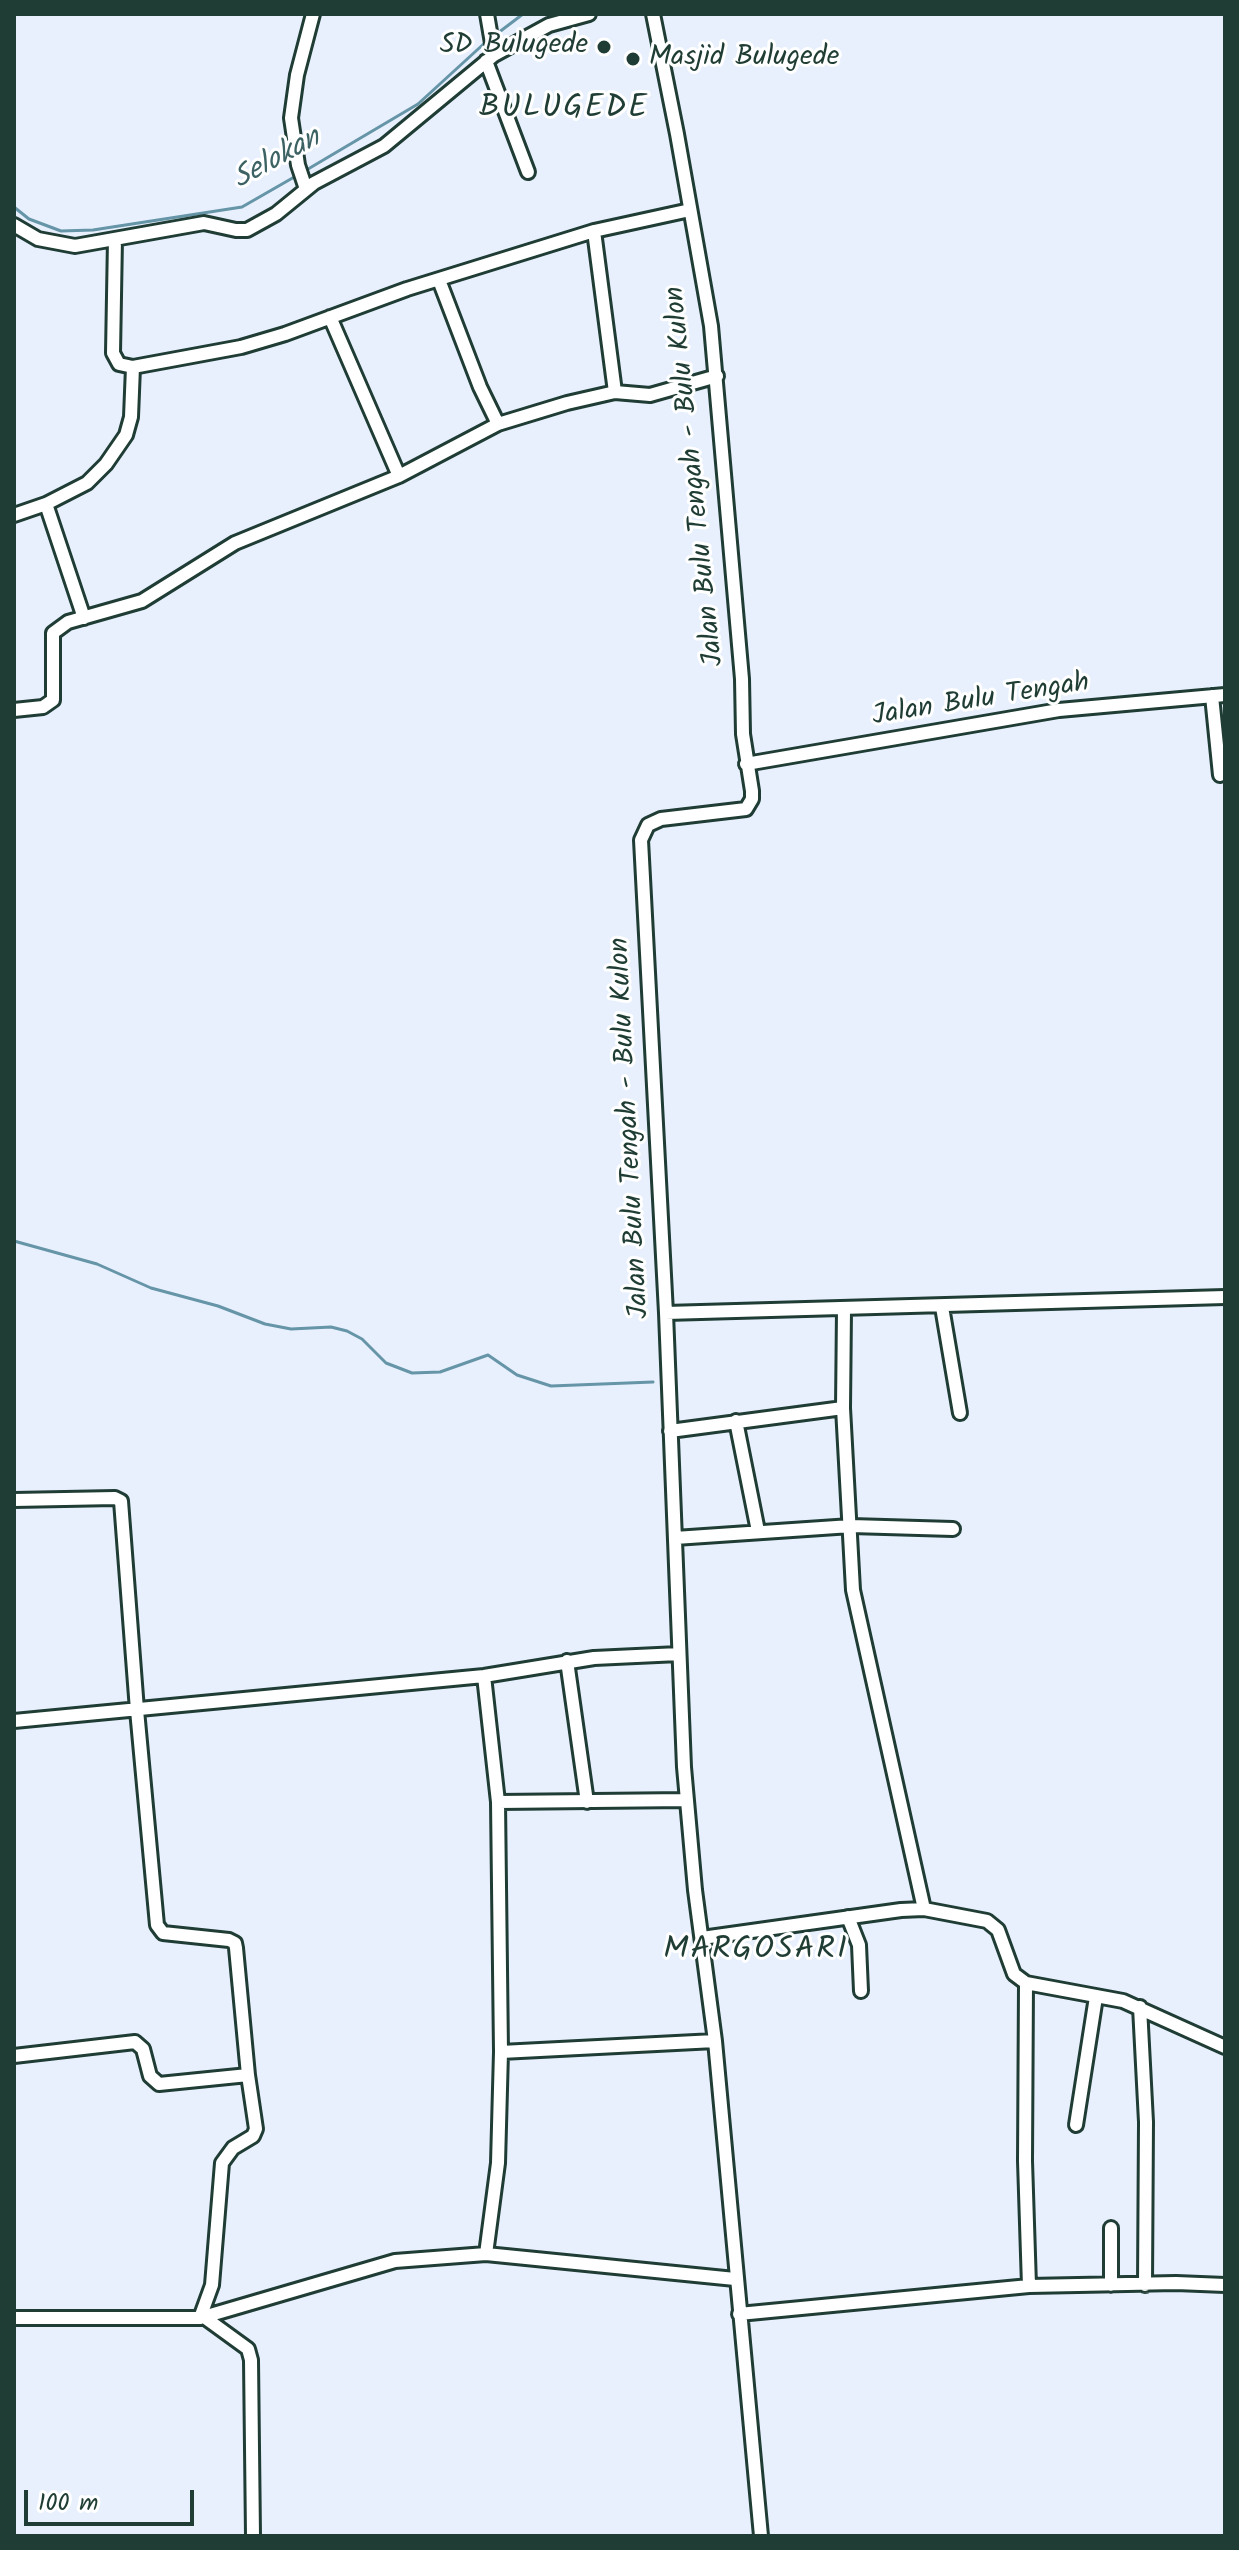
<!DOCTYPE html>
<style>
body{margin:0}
#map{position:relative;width:1239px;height:2550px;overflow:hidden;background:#e8f0fe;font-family:Kalam,sans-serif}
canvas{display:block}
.frame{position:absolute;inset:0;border:16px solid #1f3d34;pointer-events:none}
.scale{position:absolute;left:24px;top:2490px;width:170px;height:36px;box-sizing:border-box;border:4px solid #1f3d34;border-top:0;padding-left:10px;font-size:24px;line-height:28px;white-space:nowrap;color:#1f3d34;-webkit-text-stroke:6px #fff;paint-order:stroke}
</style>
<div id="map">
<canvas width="1239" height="2550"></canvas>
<div class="frame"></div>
<div class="scale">100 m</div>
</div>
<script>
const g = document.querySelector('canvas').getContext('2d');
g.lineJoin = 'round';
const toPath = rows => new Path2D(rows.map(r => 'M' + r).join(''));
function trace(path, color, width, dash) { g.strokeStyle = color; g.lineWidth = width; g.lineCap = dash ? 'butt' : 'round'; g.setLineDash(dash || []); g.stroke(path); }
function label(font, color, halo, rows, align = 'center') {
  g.font = font + ' Kalam,sans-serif'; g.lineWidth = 6; g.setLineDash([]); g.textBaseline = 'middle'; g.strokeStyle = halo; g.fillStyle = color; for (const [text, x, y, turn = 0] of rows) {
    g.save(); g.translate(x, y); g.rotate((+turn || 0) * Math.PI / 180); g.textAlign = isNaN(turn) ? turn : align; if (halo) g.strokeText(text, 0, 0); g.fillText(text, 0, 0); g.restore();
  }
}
trace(toPath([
 [494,36,523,14],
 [303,172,418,104,488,40],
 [14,207,29,219,61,231,93,230,242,207,296,176],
 [14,1241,97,1264,151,1288,218,1306,265,1324,291,1329,331,1327,347,1331,362,1339,386,1363,412,1373,440,1372,488,1355,517,1375,551,1386,653,1382]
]), '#6595a7', 3);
const street = toPath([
 [487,14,494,55],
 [653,14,677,134,711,326,742,679,743,734,752,791,752,799,746,809,661,819,648,825,641,840,666,1313,684,1767,695,1890,715,2041,761,2536],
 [486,61,528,172],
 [306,189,298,165,291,118,297,75,313,14],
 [14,225,38,239,75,246,204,223,236,230,247,230,276,214,314,183,384,146,494,55,549,25,589,14],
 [594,231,615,392],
 [115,239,113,353,119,364,133,367,241,347,285,334,407,289,594,231,690,210],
 [439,280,480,387,498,424],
 [330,317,399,476],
 [46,504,84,618],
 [14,515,46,504,87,483,106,464,126,435,131,417,133,367],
 [1212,696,1220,775],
 [14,710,43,707,53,700,53,633,68,622,142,601,235,543,399,476,498,424,567,403,615,392,650,395,717,376],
 [746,764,1059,710,1225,695],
 [942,1307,960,1413],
 [844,1310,843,1408,853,1590,924,1909],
 [666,1313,1225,1297],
 [736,1421,758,1531],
 [670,1431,843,1408],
 [14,1500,115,1498,121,1501,137,1710,157,1925,163,1933,229,1940,235,1943,236,1948,248,2075,256,2129,253,2136,233,2148,222,2163,212,2285,200,2318],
 [675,1538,851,1526,953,1529],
 [567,1661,587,1802],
 [484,1676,498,1802,501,2052,498,2163,486,2254],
 [14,1721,484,1676,594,1658,679,1654],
 [498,1802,687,1800],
 [848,1917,859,1945,861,1991],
 [702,1938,901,1910,924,1909,987,1921,998,1930,1014,1974,1026,1983,1123,2001,1225,2047],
 [1026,1983,1025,2161,1029,2286],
 [1140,2007,1146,2122,1145,2285],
 [501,2052,715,2041],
 [14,2056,135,2042,143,2049,150,2076,159,2084,248,2075],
 [1076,2125,1096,1997],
 [1111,2228,1111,2285],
 [739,2314,1029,2286,1176,2283,1225,2285],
 [204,2317,248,2349,251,2360,253,2536],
 [14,2318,200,2318,395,2261,486,2254,735,2279]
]);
trace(street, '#1f3d34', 18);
trace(street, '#fff', 12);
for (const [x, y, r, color] of [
 [604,47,8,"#1f3d34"],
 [633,59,8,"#1f3d34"]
]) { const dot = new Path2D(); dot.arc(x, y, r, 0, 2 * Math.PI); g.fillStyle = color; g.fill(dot); trace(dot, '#fff', 3); }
label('28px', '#1f3d34', '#fff', [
 ["SD Bulugede",588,47],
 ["Masjid Bulugede",649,59,"left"]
], 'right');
label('28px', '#1f3d34', '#fff', [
 ["Jalan Bulu Tengah - Bulu Kulon",697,476,-96],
 ["Jalan Bulu Tengah",981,702,-9],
 ["Jalan Bulu Tengah - Bulu Kulon",632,1128,-93]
]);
label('italic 30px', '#3c6264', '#fff', [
 ["Selokan",278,161,-29]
]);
g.letterSpacing = '2px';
label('32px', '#1f3d34', '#fff', [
 ["BULUGEDE",564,111],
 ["MARGOSARI",756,1953]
]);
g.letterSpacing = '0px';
</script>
